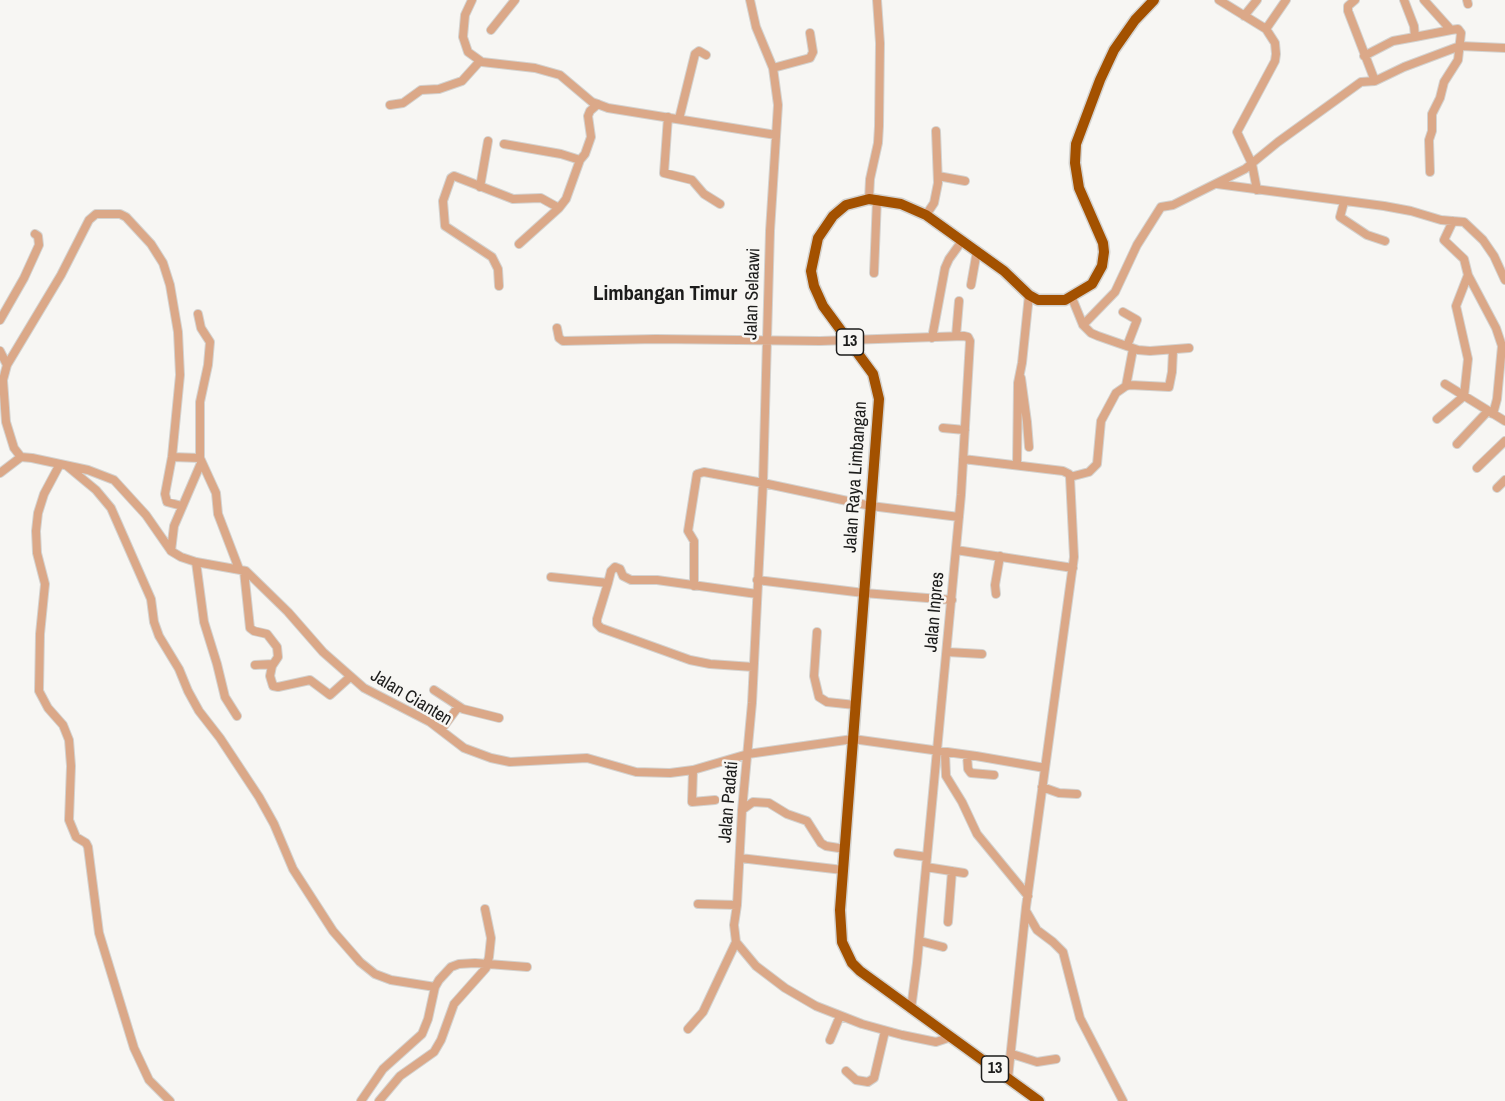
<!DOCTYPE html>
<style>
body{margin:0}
canvas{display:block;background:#f7f6f3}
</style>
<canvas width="1505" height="1101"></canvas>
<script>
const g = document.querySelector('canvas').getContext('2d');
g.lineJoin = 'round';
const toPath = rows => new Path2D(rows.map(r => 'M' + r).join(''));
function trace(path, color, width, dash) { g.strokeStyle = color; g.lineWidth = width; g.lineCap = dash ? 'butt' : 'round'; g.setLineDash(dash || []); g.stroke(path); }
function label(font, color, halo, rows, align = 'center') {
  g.font = font + ' "Archivo Narrow",sans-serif'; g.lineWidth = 5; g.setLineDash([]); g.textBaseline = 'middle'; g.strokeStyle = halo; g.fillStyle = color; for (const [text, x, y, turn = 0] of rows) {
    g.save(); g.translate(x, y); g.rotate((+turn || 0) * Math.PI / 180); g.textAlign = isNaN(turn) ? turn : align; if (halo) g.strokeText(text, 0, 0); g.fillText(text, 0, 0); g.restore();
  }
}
const minor = toPath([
 [472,0,465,15,463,37,468,52,482,62,535,68,560,75,592,102,608,108,776,135],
 [750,0,756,27,773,68,778,105,770,231,763,483,871,506,959,517],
 [1219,0,1266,29,1275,43,1276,54,1275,61,1237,132,1252,164,1257,190],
 [1355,0,1348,6,1348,11,1375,81],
 [1404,0,1414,26,1415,37,1451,30,1424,0],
 [1467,0,1468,4],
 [1244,16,1257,0],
 [1266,29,1286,0],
 [491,30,515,0],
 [1364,56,1393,41,1415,37],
 [773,68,810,58,813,52,810,33],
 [390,105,403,103,421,90,439,89,462,81,480,61],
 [668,117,664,173,692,180,704,194,720,204],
 [679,119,695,54,699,51,706,55],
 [504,144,561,154,580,160,585,154,591,137,588,116,590,111,598,104],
 [1430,172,1429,140,1432,131,1432,114,1440,98,1444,82,1458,60,1461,33,1458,29,1451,30],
 [938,176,965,181],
 [1217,184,1384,206,1411,211,1441,220,1464,222,1483,240,1494,256,1505,280],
 [480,187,488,141],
 [869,199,870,179,878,143,879,126,880,43,877,0],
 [1344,202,1340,217,1367,235,1385,241],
 [926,215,934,203,938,183,936,131],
 [1453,221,1444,240,1464,259,1468,275,1496,328,1502,346,1497,399,1493,414],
 [519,244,559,208],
 [874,273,877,199],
 [971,285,977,251],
 [499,286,498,269,492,257,445,226,443,201,451,178,454,176,513,199,541,198,559,208,566,199,580,160],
 [1072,298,1083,325,1091,333,1098,336,1138,350,1150,351,1189,348],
 [1123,312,1137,320,1127,346],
 [198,314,201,328,210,342,208,365,200,402,200,458,216,493,218,514,239,569],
 [0,320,24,278,39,245,38,236,35,234],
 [1083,325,1115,292,1137,245,1161,207,1173,205,1245,169,1278,142,1361,82,1375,81,1404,67,1460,46,1505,48],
 [557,328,559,338,563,341,656,339,820,341,964,336,968,337,970,341,961,495,917,963,911,1009],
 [956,336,959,301],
 [932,338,945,268,949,259,962,241],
 [0,351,7,365],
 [1021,378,1027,422,1029,447],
 [1445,384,1505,421],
 [1126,386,1133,349],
 [1437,419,1464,396,1468,359,1456,306,1468,275],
 [943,428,965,430],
 [1457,444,1488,411],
 [21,457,14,448,6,422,3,380,7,365,61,275,89,220,96,214,120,214,126,217,151,244,163,263,170,285,178,332,180,375,172,457,165,494,167,502,182,506],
 [172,457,200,458],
 [963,459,1063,471,1069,474,1070,477],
 [60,464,44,494,38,513,36,531,37,553,45,584,40,634,39,691,48,708,63,725,69,740,71,766,69,820,76,837,86,843,88,847,99,933,134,1048,149,1080,170,1101],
 [1017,465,1018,383,1022,363,1029,295],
 [67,466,96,490,111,508,151,599,154,622,159,636,179,669,188,691,199,711,220,738,259,797,274,824,293,869,333,931,360,962,375,974,391,980,435,987],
 [1477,468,1505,441],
 [0,473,21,457,32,458,88,470,114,480,146,515,171,551,181,557,196,562,246,571,288,612,323,652,364,688,430,722,464,748,491,758,510,762,587,758,636,772,670,773,693,770,748,754,853,739,976,756,1045,768],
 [1497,488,1505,480],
 [956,550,1073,568],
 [171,551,174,526,201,463],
 [196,562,204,622,217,664,225,697,237,716],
 [244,571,250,628,254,631,267,634,277,647,278,657,272,666,270,676,273,686,278,687,310,680,330,695,350,677],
 [551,577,608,583,597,619,597,624,601,628,690,660,710,664,753,667],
 [757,580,864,593,952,600],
 [608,583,611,571,615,567,620,569,623,576,631,580,657,580,757,594],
 [694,586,694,541,688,531,697,474,704,472,763,483,752,703,742,810,737,905,734,925,736,942,756,966,785,988,816,1006,862,1024,902,1035,936,1042,951,1037],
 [996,594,995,585,1000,556],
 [817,632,814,676,819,697,827,702,855,705],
 [947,652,982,654],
 [255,665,273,664],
 [434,690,463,709,499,718],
 [441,730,458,707],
 [945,752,946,776,962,802,977,834,1028,896],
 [967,755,968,769,971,773,994,775],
 [693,770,692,802,715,800],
 [1042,787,1059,793,1077,794],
 [742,810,753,802,769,803,787,814,807,821,821,843,826,846,845,849],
 [898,853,927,857],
 [740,858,843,870],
 [926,867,964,873],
 [698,904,737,905],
 [1026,911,1037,930,1053,942,1063,952,1080,1018,1123,1101],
 [948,922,952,871],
 [920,941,943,947],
 [688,1029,703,1012,736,942],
 [830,1040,840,1016],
 [1012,1054,1037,1062,1056,1059],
 [846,1071,856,1080,868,1082,874,1078,885,1031],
 [1008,1078,1026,907,1074,557,1070,477,1089,472,1097,464,1101,421,1116,393,1126,386,1130,385,1169,387,1172,372,1173,350],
 [361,1101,383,1069,422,1034,428,1019,435,987,439,980,451,967,459,964,475,963,527,967],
 [379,1101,400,1076,434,1052,441,1040,454,1004,486,968,489,957,491,938,485,909]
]);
const highway = toPath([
 [1039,1101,860,971,852,963,842,942,840,910,879,399,873,374,823,306,814,286,811,271,818,238,833,216,846,205,869,199,901,204,926,215,1004,271,1029,295,1038,300,1065,300,1092,284,1102,266,1104,252,1103,243,1079,188,1075,163,1076,144,1100,80,1114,50,1135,20,1154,0]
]);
trace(minor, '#d4d3d0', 10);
trace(highway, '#d4d3d0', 13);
trace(minor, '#dba888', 8);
trace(highway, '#a35100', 10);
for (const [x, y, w] of [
 [850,342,27],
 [995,1069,27]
]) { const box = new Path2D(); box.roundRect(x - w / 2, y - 13, w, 26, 4.5); g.fillStyle = '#f7f6f3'; g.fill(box); trace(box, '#1c1c1b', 1.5); }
label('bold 16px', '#1c1c1b', null, [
 ["13",850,342],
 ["13",995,1069]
]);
label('18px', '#1c1c1b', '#f7f6f3', [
 ["Jalan Selaawi",753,294,-88],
 ["Jalan Raya Limbangan",856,477,-86],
 ["Jalan Inpres",935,612,-85],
 ["Jalan Cianten",411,698,31],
 ["Jalan Padati",729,802,-85]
]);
label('bold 21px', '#1c1c1b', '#f7f6f3', [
 ["Limbangan Timur",665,294]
]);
</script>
